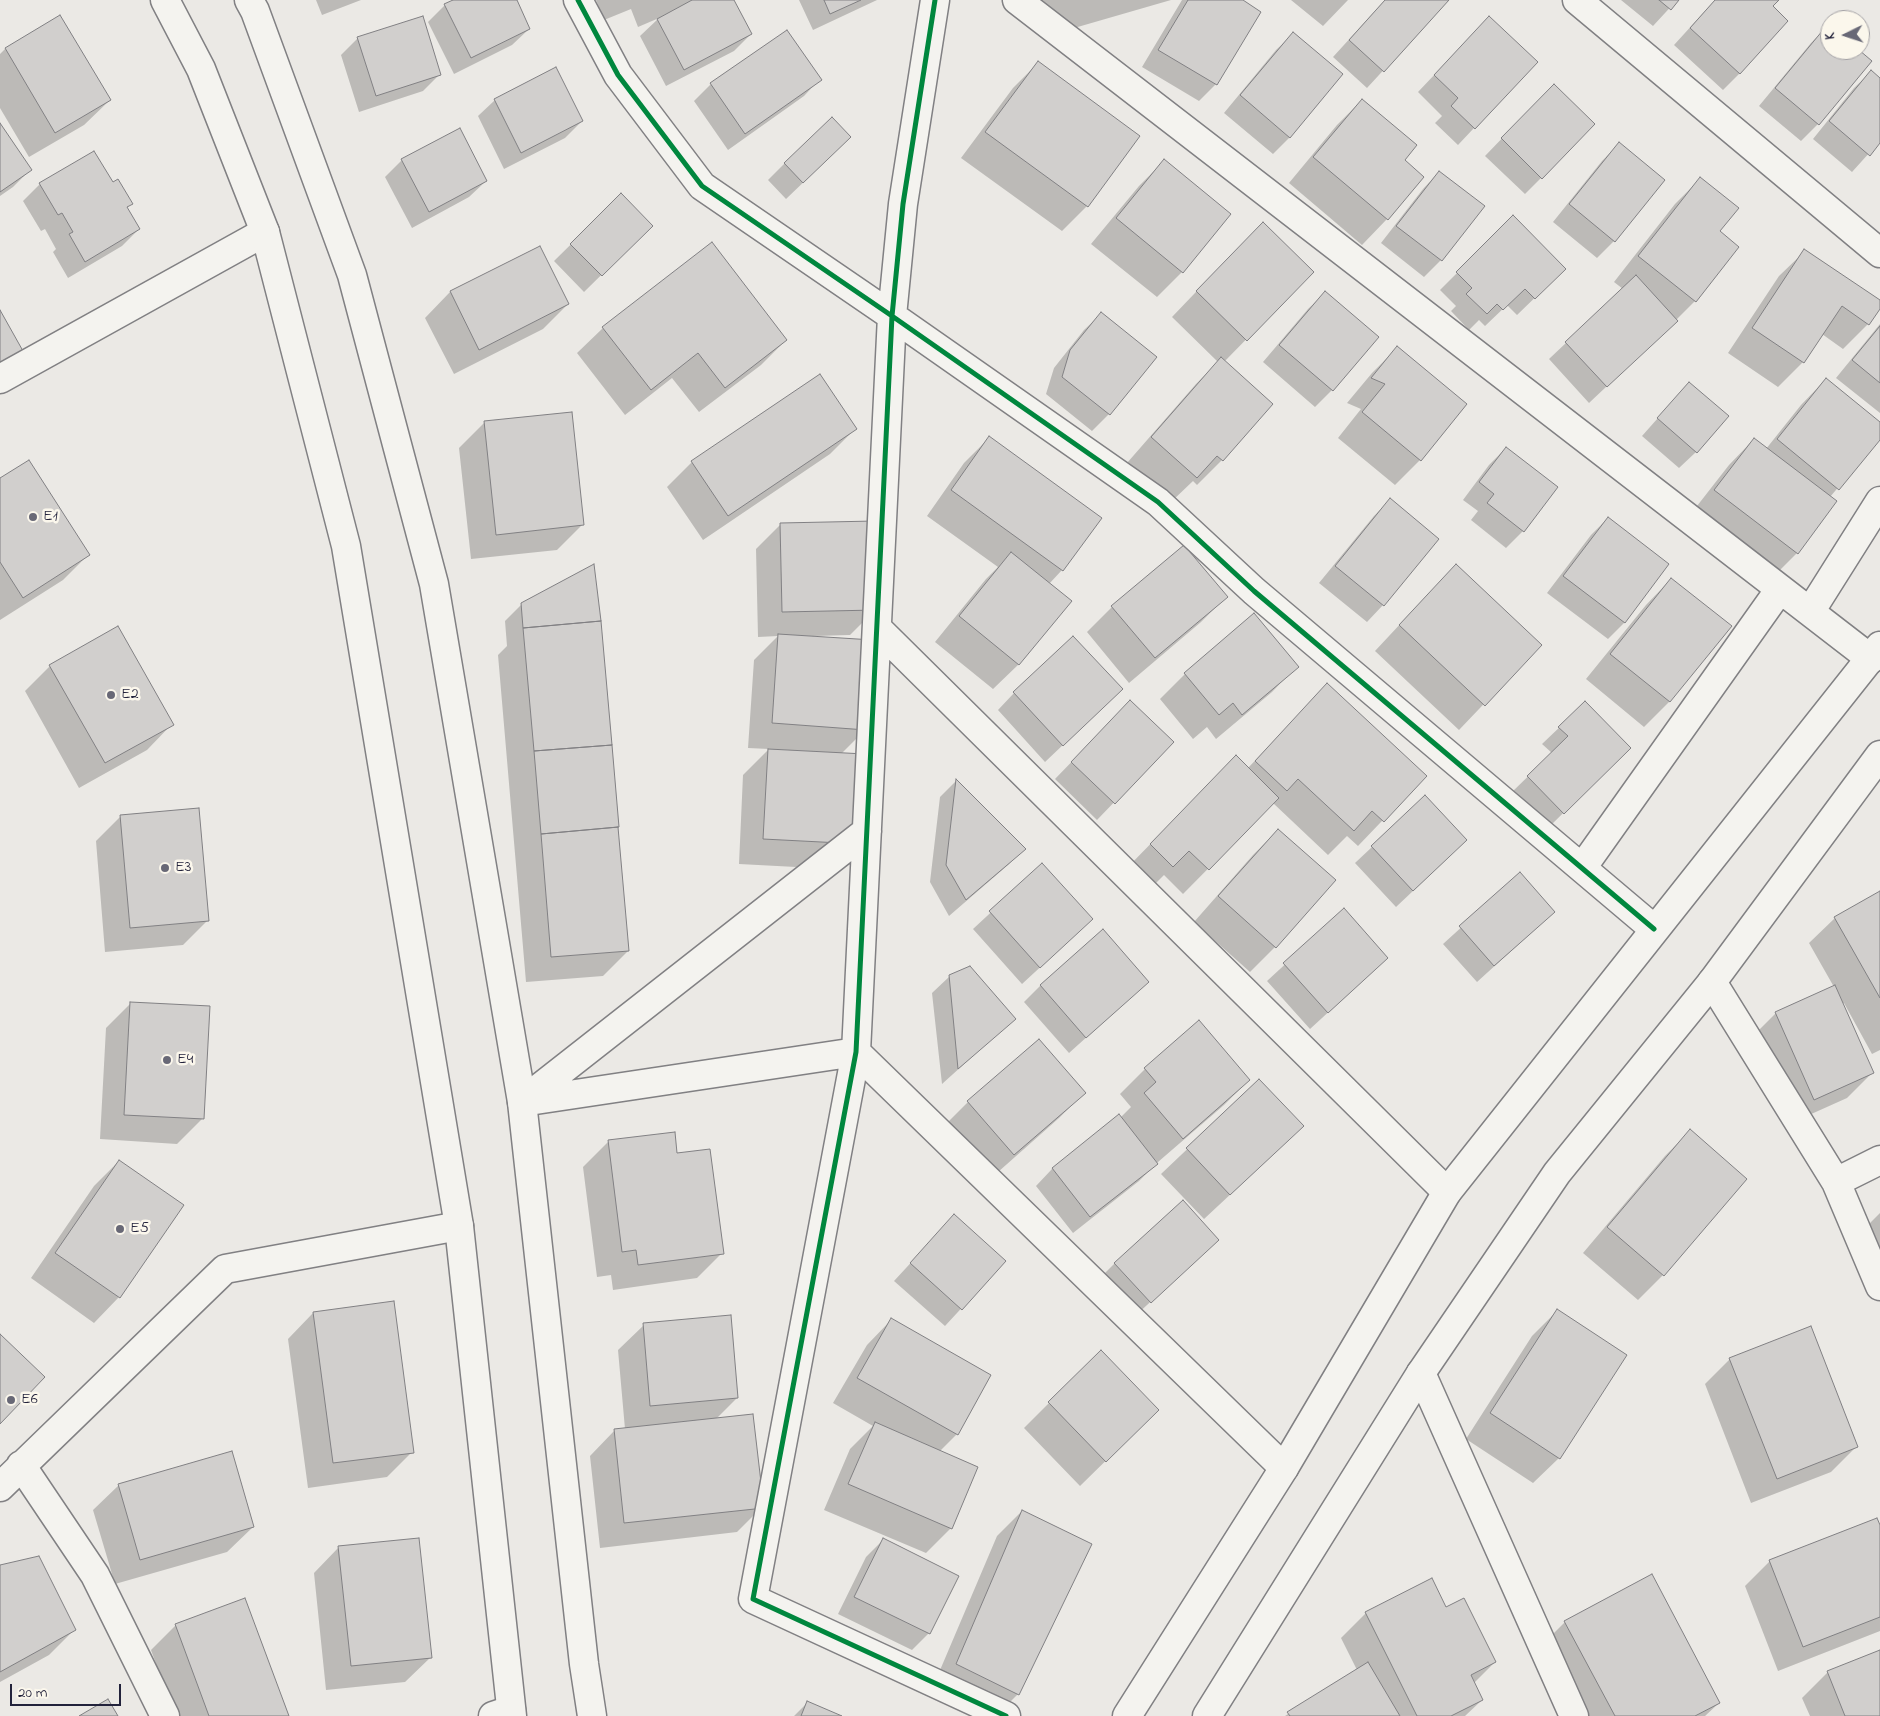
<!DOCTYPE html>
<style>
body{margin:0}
#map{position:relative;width:1880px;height:1716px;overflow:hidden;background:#ebe9e5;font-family:"Indie Flower",sans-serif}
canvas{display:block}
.north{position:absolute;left:1820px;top:10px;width:50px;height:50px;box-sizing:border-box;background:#fbf7ec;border:1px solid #a4a2a5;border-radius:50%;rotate:266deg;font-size:14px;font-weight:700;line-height:20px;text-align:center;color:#22223b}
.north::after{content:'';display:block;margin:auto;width:18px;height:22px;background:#686876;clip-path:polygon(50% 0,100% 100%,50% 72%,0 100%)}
.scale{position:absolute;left:10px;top:1684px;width:111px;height:22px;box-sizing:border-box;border:2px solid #22223b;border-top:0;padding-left:6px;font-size:15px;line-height:18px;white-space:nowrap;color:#22223b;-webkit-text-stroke:4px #fbf7ec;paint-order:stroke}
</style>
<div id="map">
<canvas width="1880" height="1716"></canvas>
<div class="north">K</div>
<div class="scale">20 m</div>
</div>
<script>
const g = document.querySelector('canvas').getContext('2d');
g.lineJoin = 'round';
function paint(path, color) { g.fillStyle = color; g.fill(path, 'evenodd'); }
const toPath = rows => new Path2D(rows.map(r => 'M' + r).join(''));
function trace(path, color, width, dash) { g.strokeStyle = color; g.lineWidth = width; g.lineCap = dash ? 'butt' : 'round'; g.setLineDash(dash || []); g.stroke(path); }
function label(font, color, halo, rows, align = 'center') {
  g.font = font + ' "Indie Flower",sans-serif'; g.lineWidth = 5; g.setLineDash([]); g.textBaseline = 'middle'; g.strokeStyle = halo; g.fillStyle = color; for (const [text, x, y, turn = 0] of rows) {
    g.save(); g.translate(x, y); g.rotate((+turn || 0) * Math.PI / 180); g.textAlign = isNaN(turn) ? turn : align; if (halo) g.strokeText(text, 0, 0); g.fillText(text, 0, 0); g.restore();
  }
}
paint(toPath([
 [316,0,361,0,322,15],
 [456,0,515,0,529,29,512,45,454,74,428,22,445,5],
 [596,0,733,0,751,34,734,51,666,86,640,36,659,18,638,27,631,9,604,20],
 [799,0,877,0,813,30],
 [1040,0,1171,0,1050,35],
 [1182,0,1240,0,1216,84,1199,101,1142,67],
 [1291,0,1348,0,1323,26],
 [1385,0,1448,0,1367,88,1333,57],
 [1621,0,1677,0,1653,26],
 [1715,0,1777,0,1772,6,1740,73,1723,90,1674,45],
 [60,16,110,100,84,125,29,157,0,108,0,54,5,49],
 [1828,26,1830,28,1830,50,1857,50,1818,124,1801,141,1759,106,1811,43],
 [1293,34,1290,137,1273,154,1224,113,1276,50],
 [1473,34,1474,128,1458,145,1435,123,1442,116,1418,92],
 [358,38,440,74,423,91,359,112,341,55],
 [1038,63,1138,137,1087,206,1062,231,961,158,1013,88],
 [1871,72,1880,79,1880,141,1852,172,1813,139,1854,88],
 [820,79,804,96,728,150,694,101,711,84],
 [495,100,582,121,565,138,504,169,478,116],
 [1362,100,1403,160,1423,177,1387,219,1362,245,1289,183,1337,125],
 [1537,102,1541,178,1525,194,1485,156],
 [0,126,30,170,13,187,0,196],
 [459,130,486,181,469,197,412,228,385,177,402,160],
 [1619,144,1664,180,1614,241,1597,258,1553,222,1602,161],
 [833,154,786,199,768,180,785,163],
 [1164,161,1182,272,1157,297,1091,244,1139,186],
 [1439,172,1483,206,1441,260,1424,277,1381,243,1423,189],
 [1700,179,1718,232,1695,301,1659,337,1589,403,1549,359,1623,289,1614,282,1675,204],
 [40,184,112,184,132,203,127,208,139,229,122,246,68,278,53,252,56,249,45,229,41,231,23,201],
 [621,195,651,226,584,292,554,261],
 [1513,217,1547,286,1517,315,1507,305,1485,326,1479,320,1469,330,1451,311,1456,306,1440,290],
 [539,247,568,304,543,329,454,374,425,318,450,292],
 [1238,248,1312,272,1224,362,1222,460,1197,485,1193,481,1171,502,1127,463,1196,384,1218,362,1172,317],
 [1805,251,1880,302,1880,306,1868,324,1843,349,1822,334,1803,362,1778,387,1728,353,1779,276],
 [1325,293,1332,390,1315,407,1263,362,1308,309],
 [1101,314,1155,357,1109,414,1092,431,1046,394,1054,368,1084,330],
 [1880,324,1880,413,1836,378],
 [603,328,786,340,761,365,699,412,672,378,625,415,577,353],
 [1397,348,1466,405,1420,460,1395,485,1338,438,1361,409,1347,403,1372,373],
 [1826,379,1880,424,1880,438,1830,497,1797,553,1772,578,1690,515,1729,465,1754,439,1766,449,1801,405],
 [1689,383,1696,452,1679,468,1642,436],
 [485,422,582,525,557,550,471,559,459,448],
 [855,429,830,454,703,540,667,487,692,462],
 [989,438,1062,570,1049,584,1019,664,993,689,935,642,986,579,998,567,927,516,964,463],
 [1506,448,1523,531,1506,548,1471,520,1478,511,1463,500,1489,465],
 [0,480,88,555,63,580,0,620],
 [1390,500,1383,605,1367,622,1319,583,1374,516],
 [1608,518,1625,622,1608,639,1547,593,1591,535],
 [781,524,875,610,850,635,814,636,865,730,841,754,834,869,739,864,743,775,769,749,748,748,754,660,778,636,758,637,756,549],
 [1671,579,1670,701,1644,727,1586,679,1646,605],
 [1431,591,1540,645,1459,730,1375,651],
 [1226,597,1201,622,1129,683,1087,632,1112,607],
 [522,604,628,951,603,976,526,982,498,655,507,646,505,621],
 [1254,615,1297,666,1272,692,1216,739,1207,727,1193,739,1160,699,1185,674],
 [50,666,172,724,147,750,79,788,25,691],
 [1327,685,1425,776,1358,846,1347,836,1328,855,1273,803,1183,894,1164,875,1147,892,1125,870,1211,782,1248,768],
 [1014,693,1104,706,1045,762,998,710],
 [1585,703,1629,748,1547,829,1511,793,1552,753,1542,744],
 [1114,718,1172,742,1097,820,1055,779],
 [956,781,1024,849,1008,865,949,916,930,882,940,797],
 [121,816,208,920,183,945,105,952,96,841],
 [1278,830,1334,880,1275,947,1250,972,1194,922,1253,855],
 [1372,847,1449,857,1396,907,1355,863],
 [1042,865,1074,936,1022,984,973,929],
 [1520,874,1554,912,1477,982,1443,944],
 [1880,892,1880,1050,1872,1054,1844,1003,1842,1004,1872,1073,1847,1098,1789,1124,1751,1038,1776,1013,1834,987,1809,943,1835,918],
 [1344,910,1370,974,1310,1029,1267,981],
 [950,976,1014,1019,942,1084,932,993],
 [1148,982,1069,1053,1024,1002,1041,985],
 [131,1003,203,1118,177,1144,100,1139,106,1028],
 [1145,1069,1249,1080,1224,1105,1158,1162,1139,1181,1073,1233,1036,1186,1052,1169,1119,1116,1120,1118,1131,1107,1120,1094],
 [1259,1081,1277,1151,1204,1219,1161,1174],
 [1084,1093,1059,1118,989,1180,943,1127,968,1102],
 [1690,1131,1745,1179,1663,1275,1638,1300,1583,1253,1665,1156],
 [609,1141,676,1154,722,1253,697,1278,613,1290,611,1275,597,1277,583,1167],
 [119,1161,119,1297,94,1323,31,1278,94,1186],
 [1880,1213,1880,1293,1855,1238],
 [954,1216,1005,1261,945,1326,894,1281],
 [1217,1240,1133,1318,1098,1280,1115,1263],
 [1557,1311,1559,1458,1533,1483,1466,1439,1532,1336],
 [313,1313,412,1452,387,1477,308,1488,288,1339],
 [892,1319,957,1434,939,1452,951,1528,926,1553,824,1510,850,1449,873,1426,833,1403,867,1345],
 [644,1325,737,1398,715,1420,762,1507,737,1532,600,1548,590,1456,615,1430,625,1429,618,1350],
 [1730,1359,1857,1446,1831,1472,1751,1503,1705,1384],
 [1049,1403,1132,1435,1080,1486,1024,1428],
 [119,1485,253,1527,227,1552,115,1584,93,1510],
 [1022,1511,1018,1694,996,1716,932,1689,997,1536],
 [1880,1529,1880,1631,1778,1671,1745,1586,1770,1561],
 [883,1540,929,1633,912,1650,838,1614,866,1557],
 [339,1547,431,1657,405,1682,326,1690,314,1573],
 [0,1566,74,1630,49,1655,0,1682],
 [1446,1608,1495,1662,1474,1683,1482,1700,1465,1716,1285,1716,1357,1670,1341,1638,1366,1613],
 [1565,1622,1719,1703,1705,1716,1576,1716,1540,1647],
 [176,1625,288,1716,175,1716,151,1650],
 [1880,1651,1880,1716,1810,1716,1802,1698,1828,1672],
 [808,1702,839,1716,794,1716]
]), '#0003');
const building = toPath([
 [453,0,517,0,530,29,471,58,444,4,453,0],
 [692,0,734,0,752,34,684,70,657,19,692,0],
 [824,0,861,0,830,14,824,0],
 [1188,0,1243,0,1261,12,1217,85,1158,50,1188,0],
 [1385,0,1449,0,1384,72,1349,40,1385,0],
 [1659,0,1679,0,1671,10,1659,0],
 [1715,0,1779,0,1773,6,1788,21,1740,74,1690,28,1715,0],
 [60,15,111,100,55,133,5,48,60,15],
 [423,16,441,75,376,96,357,37,423,16],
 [1489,16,1538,62,1475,129,1451,106,1458,98,1434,75,1489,16],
 [1828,24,1830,26,1830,50,1859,50,1872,61,1819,125,1775,88,1828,24],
 [787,30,822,80,745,134,710,83,787,30],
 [1293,32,1343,74,1290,138,1240,95,1293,32],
 [1038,61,1140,136,1088,207,985,132,1038,61],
 [556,67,583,121,521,153,494,99,556,67],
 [1871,70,1880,78,1880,143,1870,156,1829,121,1871,70],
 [1554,84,1595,124,1542,179,1501,138,1554,84],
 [1362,99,1417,145,1405,160,1424,177,1388,220,1313,157,1362,99],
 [832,117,851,137,803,183,784,163,832,117],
 [0,123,32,170,0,192,0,123],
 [460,128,487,181,429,212,401,159,460,128],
 [1619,142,1665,180,1615,242,1569,204,1619,142],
 [94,151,113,182,118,179,133,204,127,207,140,229,85,262,69,234,73,232,62,213,58,215,39,183,94,151],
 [1164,159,1231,214,1183,273,1116,218,1164,159],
 [1439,171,1485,206,1442,261,1396,226,1439,171],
 [1700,177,1739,208,1720,231,1739,247,1696,302,1638,256,1700,177],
 [621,193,653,226,602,276,570,244,621,193],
 [1513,215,1566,269,1535,299,1525,289,1503,310,1497,304,1487,314,1466,294,1472,288,1456,272,1513,215],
 [1263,222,1314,272,1247,341,1196,291,1263,222],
 [712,242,787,340,725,388,698,353,651,390,602,327,712,242],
 [540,246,569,304,479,350,450,291,540,246],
 [1804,249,1880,300,1880,309,1869,325,1842,306,1804,363,1752,328,1804,249],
 [1636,275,1678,321,1607,387,1565,342,1636,275],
 [1325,291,1379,337,1333,391,1279,345,1325,291],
 [0,310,23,351,0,364,0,310],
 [1101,312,1157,357,1110,415,1062,377,1070,350,1101,312],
 [1880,326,1880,383,1852,360,1880,326],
 [1397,346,1467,404,1421,461,1362,412,1385,384,1371,378,1397,346],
 [1221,357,1273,404,1223,461,1217,456,1197,478,1151,437,1221,357],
 [820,374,857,429,728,516,691,461,820,374],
 [1826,378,1880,422,1880,440,1839,490,1777,439,1826,378],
 [1689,382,1729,416,1697,453,1657,418,1689,382],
 [572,412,584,525,496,535,484,421,572,412],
 [989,436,1102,518,1063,571,951,490,989,436],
 [1754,438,1837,501,1798,554,1714,490,1754,438],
 [1506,447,1558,487,1524,532,1487,503,1494,494,1479,482,1506,447],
 [29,460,90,555,23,598,0,562,0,478,29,460],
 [1390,498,1439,539,1384,606,1335,566,1390,498],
 [1608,517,1669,564,1625,623,1563,576,1608,517],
 [875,521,876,610,782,612,780,523,875,521],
 [1184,545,1228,597,1155,658,1111,606,1184,545],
 [1011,552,1072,601,1019,665,959,616,1011,552],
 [594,564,601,621,523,628,521,603,594,564],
 [1456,564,1542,645,1485,706,1399,625,1456,564],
 [1671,578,1732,626,1670,702,1610,654,1671,578],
 [1254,613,1299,667,1242,715,1233,703,1219,715,1184,673,1254,613],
 [601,621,612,745,534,751,523,628,601,621],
 [118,626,174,725,105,763,49,665,118,626],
 [778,634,873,640,866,730,772,723,778,634],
 [1073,636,1123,689,1063,746,1013,692,1073,636],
 [1327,683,1427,776,1384,822,1372,811,1354,831,1298,779,1287,791,1255,761,1327,683],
 [1130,700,1174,742,1115,804,1071,762,1130,700],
 [1585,701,1631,748,1564,814,1527,776,1568,736,1558,727,1585,701],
 [612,745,619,827,541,834,534,751,612,745],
 [768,749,865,754,860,844,763,839,768,749],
 [1236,755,1279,798,1209,870,1189,851,1173,867,1150,844,1236,755],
 [956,779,1026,849,966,900,946,865,956,779],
 [1425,795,1467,840,1413,891,1371,846,1425,795],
 [199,808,209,921,130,928,120,815,199,808],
 [618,827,629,951,551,957,541,834,618,827],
 [1278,829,1336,880,1276,948,1218,896,1278,829],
 [1042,863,1093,919,1040,968,989,911,1042,863],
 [1520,872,1555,912,1494,966,1459,926,1520,872],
 [1880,891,1880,998,1834,917,1880,891],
 [1344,908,1388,958,1328,1013,1283,963,1344,908],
 [1103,929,1149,982,1086,1038,1040,985,1103,929],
 [970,966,1016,1019,958,1069,949,975,970,966],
 [1835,985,1874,1073,1814,1100,1775,1012,1835,985],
 [130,1002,210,1006,204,1119,124,1115,130,1002],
 [1199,1020,1250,1080,1183,1139,1144,1093,1156,1082,1144,1068,1199,1020],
 [1039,1039,1086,1093,1014,1155,967,1101,1039,1039],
 [1259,1079,1304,1126,1230,1195,1186,1148,1259,1079],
 [1119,1114,1158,1164,1090,1217,1052,1168,1119,1114],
 [1690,1129,1747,1179,1664,1276,1607,1227,1690,1129],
 [675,1132,677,1153,710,1149,724,1254,638,1265,636,1250,622,1252,608,1140,675,1132],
 [119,1160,184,1205,120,1298,55,1253,119,1160],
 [1183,1200,1219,1240,1151,1303,1114,1263,1183,1200],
 [954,1214,1006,1261,962,1310,910,1263,954,1214],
 [394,1301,414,1453,333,1463,313,1312,394,1301],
 [1557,1309,1627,1355,1560,1459,1490,1413,1557,1309],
 [731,1315,738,1398,650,1406,643,1323,731,1315],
 [891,1318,991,1375,958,1435,857,1378,891,1318],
 [1811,1326,1858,1447,1777,1479,1729,1358,1811,1326],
 [0,1334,45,1377,0,1424,0,1334],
 [1101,1350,1159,1410,1106,1462,1048,1402,1101,1350],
 [753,1414,764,1508,624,1523,614,1429,753,1414],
 [875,1422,978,1467,952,1529,848,1484,875,1422],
 [232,1451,254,1527,140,1560,118,1484,232,1451],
 [1022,1510,1092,1544,1019,1695,956,1664,1022,1510],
 [1877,1518,1880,1525,1880,1617,1803,1647,1769,1560,1877,1518],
 [419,1538,432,1658,351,1666,338,1546,419,1538],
 [883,1538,959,1576,930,1634,854,1597,883,1538],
 [39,1556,76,1630,0,1672,0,1565,39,1556],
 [1652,1574,1720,1703,1695,1716,1615,1716,1564,1621,1652,1574],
 [1432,1578,1446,1607,1464,1598,1496,1662,1471,1675,1483,1700,1451,1716,1417,1716,1365,1612,1432,1578],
 [245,1598,289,1716,209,1716,175,1624,245,1598],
 [1880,1650,1880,1716,1845,1716,1827,1671,1880,1650],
 [1368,1662,1400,1716,1290,1716,1287,1712,1368,1662],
 [108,1699,118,1716,79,1716,108,1699],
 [807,1701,842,1716,801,1716,807,1701]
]);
paint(building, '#d1cfcd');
trace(building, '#818083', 1);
const minor = toPath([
 [578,0,618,75,702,186,892,316,1158,502,1254,591,1654,929],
 [935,0,903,204,892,316,856,1052,753,1599,1006,1716],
 [1017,0,1871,659],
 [1577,0,1880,253],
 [0,379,265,232],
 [1810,612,1880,501],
 [877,628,1447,1192],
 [1582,868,1780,589],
 [1712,982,1836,1182,1880,1286],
 [524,1100,867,831],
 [522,1102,856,1052,1284,1468],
 [1836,1182,1880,1160],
 [1421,1373,1574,1716],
 [21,1465,95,1575,165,1716],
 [0,1487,225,1269,459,1226],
 [493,1716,511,1710]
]);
const secondary = toPath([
 [165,0,201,69,265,232,346,546,459,1226,512,1716],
 [249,0,255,11,352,275,434,584,522,1102,584,1664,592,1716],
 [1127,1716,1284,1468,1447,1192,1880,646],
 [1207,1716,1421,1373,1557,1173,1712,982,1880,755]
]);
trace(minor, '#818083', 31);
trace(secondary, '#818083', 31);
trace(minor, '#f4f3ef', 28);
trace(secondary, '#f4f3ef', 28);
trace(toPath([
 [578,0,618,75,702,186,892,316,1158,502,1254,591,1654,929],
 [935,0,903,204,892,316,856,1052,753,1599,1006,1716]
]), '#00873e', 5);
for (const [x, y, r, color] of [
 [33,517,5,"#686876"],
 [111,695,5,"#686876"],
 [165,868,5,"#686876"],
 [167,1060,5,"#686876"],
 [120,1229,5,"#686876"],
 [11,1400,5,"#686876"]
]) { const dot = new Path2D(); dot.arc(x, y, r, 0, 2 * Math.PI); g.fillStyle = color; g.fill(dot); trace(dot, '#fbf7ec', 2); }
label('16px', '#22223b', '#fbf7ec', [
 ["E1",43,517],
 ["E2",121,695],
 ["E3",175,868],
 ["E4",177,1060],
 ["E5",130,1229],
 ["E6",21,1400]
], 'left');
</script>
